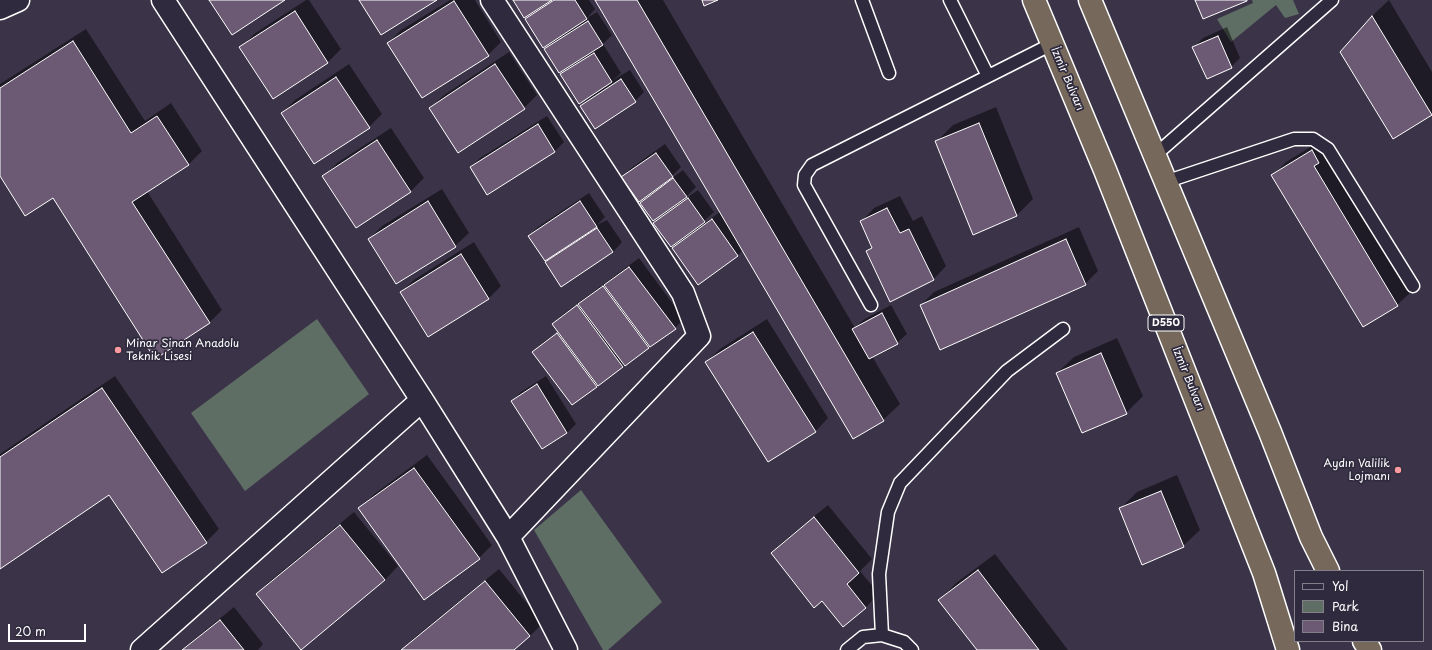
<!DOCTYPE html>
<meta charset="utf-8">
<style>
body{margin:0}
#map{position:relative;width:1432px;height:650px;overflow:hidden;background:#3b3448;font-family:"Playpen Sans",sans-serif}
canvas{display:block}
.legend{position:absolute;left:1294px;top:570px;width:130px;height:72px;box-sizing:border-box;background:#2f2a3d;border:1px solid #827f8b;margin:0;padding:5px 7px;list-style:none;font-size:12px;color:#fff}
.legend li{display:flex;align-items:center;gap:8px;height:20px}
.legend b{width:20px;border:1px solid #827f8b}
.scale{position:absolute;left:8px;top:624px;width:78px;height:18px;box-sizing:border-box;border:2px solid #fff;border-top:0;padding-left:5px;font-size:12px;line-height:14px;white-space:nowrap;color:#fff;-webkit-text-stroke:3px #2f2a3d;paint-order:stroke}
</style>
<div id="map">
<canvas width="1432" height="650"></canvas>
<ul class="legend">
<li><b style="height:5px;background:#2f2a3d"></b>Yol</li>
<li><b style="height:11px;background:#5f6e64"></b>Park</li>
<li><b style="height:11px;background:#6c5a74"></b>Bina</li>
</ul>
<div class="scale">20 m</div>
</div>
<script>
const g = document.querySelector('canvas').getContext('2d');
g.lineJoin = 'round';
function paint(path, color) { g.fillStyle = color; g.fill(path, 'evenodd'); }
const toPath = rows => new Path2D(rows.map(r => 'M' + r).join(''));
function trace(path, color, width, dash) { g.strokeStyle = color; g.lineWidth = width; g.lineCap = dash ? 'butt' : 'round'; g.setLineDash(dash || []); g.stroke(path); }
function label(font, color, halo, rows, align = 'center') {
  g.font = font + ' "Playpen Sans",sans-serif'; g.lineWidth = 3.5; g.setLineDash([]); g.textBaseline = 'middle'; g.strokeStyle = halo; g.fillStyle = color; for (const [text, x, y, turn = 0] of rows) {
    g.save(); g.translate(x, y); g.rotate((+turn || 0) * Math.PI / 180); g.textAlign = isNaN(turn) ? turn : align; if (halo) g.strokeText(text, 0, 0); g.fillText(text, 0, 0); g.restore();
  }
}
paint(toPath([
 [1252,0,1293,0,1299,14,1285,18,1276,5,1231,42,1217,19,1253,3],
 [317,319,369,394,245,491,191,413],
 [581,490,662,602,608,650,603,650,534,530]
]), '#5f6e64');
paint(toPath([
 [306,0,309,0,341,49,328,62,274,98,241,48,254,34],
 [450,0,475,0,501,42,488,55,388,43,401,30],
 [514,0,589,0,595,9,587,18,597,12,612,35,603,44,621,73,613,80,630,70,644,92,635,101,581,106,590,97,561,74,569,66,545,49,553,41,526,19,535,11],
 [596,0,663,0,855,328,863,320,891,305,907,334,897,343,872,356,900,404,883,420,743,250,738,255,699,283,673,248,684,237,655,223,664,214,641,203,651,193,622,177,631,168,665,144,681,167,671,177,672,178,683,170,696,187,687,196,688,197,698,190,714,212,702,223,703,224,720,212],
 [1389,0,1432,72,1432,115,1394,138,1372,16],
 [1227,27,1240,58,1231,67,1194,47,1203,38],
 [86,29,145,121,171,103,202,151,188,165,147,191,222,310,209,323,53,197,0,174,0,84],
 [509,52,537,95,524,108,430,108,444,95],
 [349,64,382,114,369,127,282,113,295,100],
 [996,107,1033,199,1017,215,936,142,953,125],
 [547,116,564,142,555,151,471,167,480,158],
 [391,128,424,178,411,191,356,227,324,176,337,163],
 [1325,138,1332,149,1327,154,1411,292,1397,305,1273,175,1286,162],
 [442,189,469,233,455,246,396,283,369,239,382,226],
 [589,193,605,217,597,225,607,220,622,242,613,252,562,285,547,263,555,255,529,236,538,227],
 [900,196,913,221,922,216,946,266,933,280,867,251,872,246,861,222,874,208],
 [1079,227,1098,271,1085,284,921,305,934,292],
 [474,242,501,286,488,299,401,292,415,279],
 [639,258,684,319,675,328,596,387,533,352,542,343,559,331,553,324,562,315],
 [767,319,828,418,815,432,706,362,720,349],
 [1117,338,1143,396,1126,413,1057,373,1074,357],
 [115,376,219,529,206,542,110,494,0,568,0,454],
 [546,376,576,424,567,433,512,401,521,392],
 [427,455,492,545,479,558,360,509,373,495],
 [1177,475,1200,530,1183,546,1120,509,1137,492],
 [828,505,872,559,860,571,879,594,866,607,843,626,823,600,772,553,785,540],
 [354,512,398,566,385,580,257,594,270,581],
 [995,554,1068,650,978,650,940,600,956,583],
 [499,569,543,623,530,636,512,650,402,650,415,637],
 [234,607,263,644,258,650,181,650]
]), '#0007');
const building = toPath([
 [209,0,285,0,232,35,209,0],
 [359,0,437,0,381,35,359,0],
 [513,0,552,0,524,18,513,0],
 [554,0,575,0,587,19,543,48,525,19,554,0],
 [595,0,637,0,884,421,853,439,595,0],
 [702,0,718,0,704,6,702,0],
 [1195,0,1247,0,1247,1,1203,19,1195,0],
 [454,1,489,56,422,98,387,43,454,1],
 [295,11,328,63,273,99,239,47,295,11],
 [1372,16,1432,115,1393,139,1340,52,1372,16],
 [588,21,603,45,559,73,544,49,588,21],
 [1218,36,1232,68,1207,79,1192,47,1218,36],
 [73,41,131,133,157,116,189,165,132,202,210,323,155,359,53,198,25,216,0,176,0,88,73,41],
 [594,53,612,82,579,104,560,74,594,53],
 [495,64,525,109,458,153,429,108,495,64],
 [336,77,370,128,314,164,281,113,336,77],
 [621,79,636,102,595,129,580,106,621,79],
 [979,123,1017,216,973,235,935,141,979,123],
 [538,124,555,152,487,195,470,167,538,124],
 [377,140,411,192,356,228,322,176,377,140],
 [1312,150,1319,163,1314,166,1398,306,1363,327,1271,175,1312,150],
 [656,153,673,177,639,202,621,177,656,153],
 [673,178,687,197,653,221,640,203,673,178],
 [688,198,705,222,671,247,653,223,688,198],
 [428,201,456,247,396,284,368,239,428,201],
 [580,201,597,227,545,261,528,236,580,201],
 [887,208,900,233,909,229,934,280,890,302,866,251,872,248,860,221,887,208],
 [712,219,738,256,698,285,672,248,712,219],
 [597,228,613,252,561,287,545,262,597,228],
 [1066,239,1086,285,940,350,920,305,1066,239],
 [461,254,489,299,428,337,400,292,461,254],
 [629,267,676,329,650,347,604,285,629,267],
 [603,286,649,348,625,366,578,304,603,286],
 [577,305,623,367,598,386,552,324,577,305],
 [882,313,898,344,869,359,852,329,882,313],
 [753,332,816,432,768,462,705,362,753,332],
 [557,333,597,387,572,405,532,352,557,333],
 [1101,353,1127,414,1082,433,1056,373,1101,353],
 [537,384,567,433,542,449,511,401,537,384],
 [102,388,207,543,162,573,109,495,0,569,0,457,102,388],
 [414,468,480,559,424,600,358,508,414,468],
 [1161,491,1184,547,1142,565,1119,508,1161,491],
 [814,517,859,573,847,584,866,608,843,627,822,601,814,608,771,553,814,517],
 [340,525,385,580,301,650,256,594,340,525],
 [978,570,1039,650,977,650,938,600,978,570],
 [485,581,530,636,514,650,401,650,485,581],
 [220,620,244,650,182,650,220,620]
]);
paint(building, '#6c5a74');
trace(building, '#fff', 1);
const lane = toPath([
 [862,0,889,73],
 [950,0,988,76],
 [1154,156,1332,0],
 [1165,182,1294,139,1313,139,1328,149,1413,286],
 [871,305,804,185,805,175,812,165,1052,44],
 [882,635,879,574,888,512,900,483,1007,371,1063,329],
 [847,650,863,637,882,635,904,642,912,650]
]);
const street = toPath([
 [163,0,422,400,508,537,566,650],
 [492,0,683,293,699,336,508,537],
 [142,650,422,400]
]);
const secondary = toPath([
 [0,8,18,0]
]);
const highway = toPath([
 [1034,0,1105,170,1264,573,1288,650],
 [1090,0,1270,432,1311,537,1328,571],
 [1364,641,1370,650]
]);
trace(lane, '#fff', 15);
trace(street, '#fff', 25);
trace(secondary, '#fff', 25);
trace(highway, '#fff', 25);
trace(lane, '#2f2a3d', 12);
trace(street, '#2f2a3d', 22);
trace(secondary, '#2f2a3d', 22);
trace(highway, '#76695c', 22);
for (const [x, y, r, color] of [
 [118,350,4,"#ff9aa2"],
 [1398,470,4,"#ff9aa2"]
]) { const dot = new Path2D(); dot.arc(x, y, r, 0, 2 * Math.PI); g.fillStyle = color; g.fill(dot); trace(dot, '#2f2a3d', 1.5); }
for (const [x, y, w] of [
 [1166,323,36]
]) { const box = new Path2D(); box.roundRect(x - w / 2, y - 8, w, 16, 3); g.fillStyle = '#2f2a3d'; g.fill(box); trace(box, '#fff', 1); }
label('bold 10px', '#fff', null, [
 ["D550",1166,323]
]);
label('11px', '#fff', '#2f2a3d', [
 ["İzmir Bulvarı",1067,79,67],
 ["İzmir Bulvarı",1188,379,68]
]);
label('11px', '#fff', '#2f2a3d', [
 ["Minar Sinan Anadolu",126,344],
 ["Teknik Lisesi",126,357],
 ["Aydın Valilik",1390,464,"right"],
 ["Lojmanı",1390,477,"right"]
], 'left');
</script>
